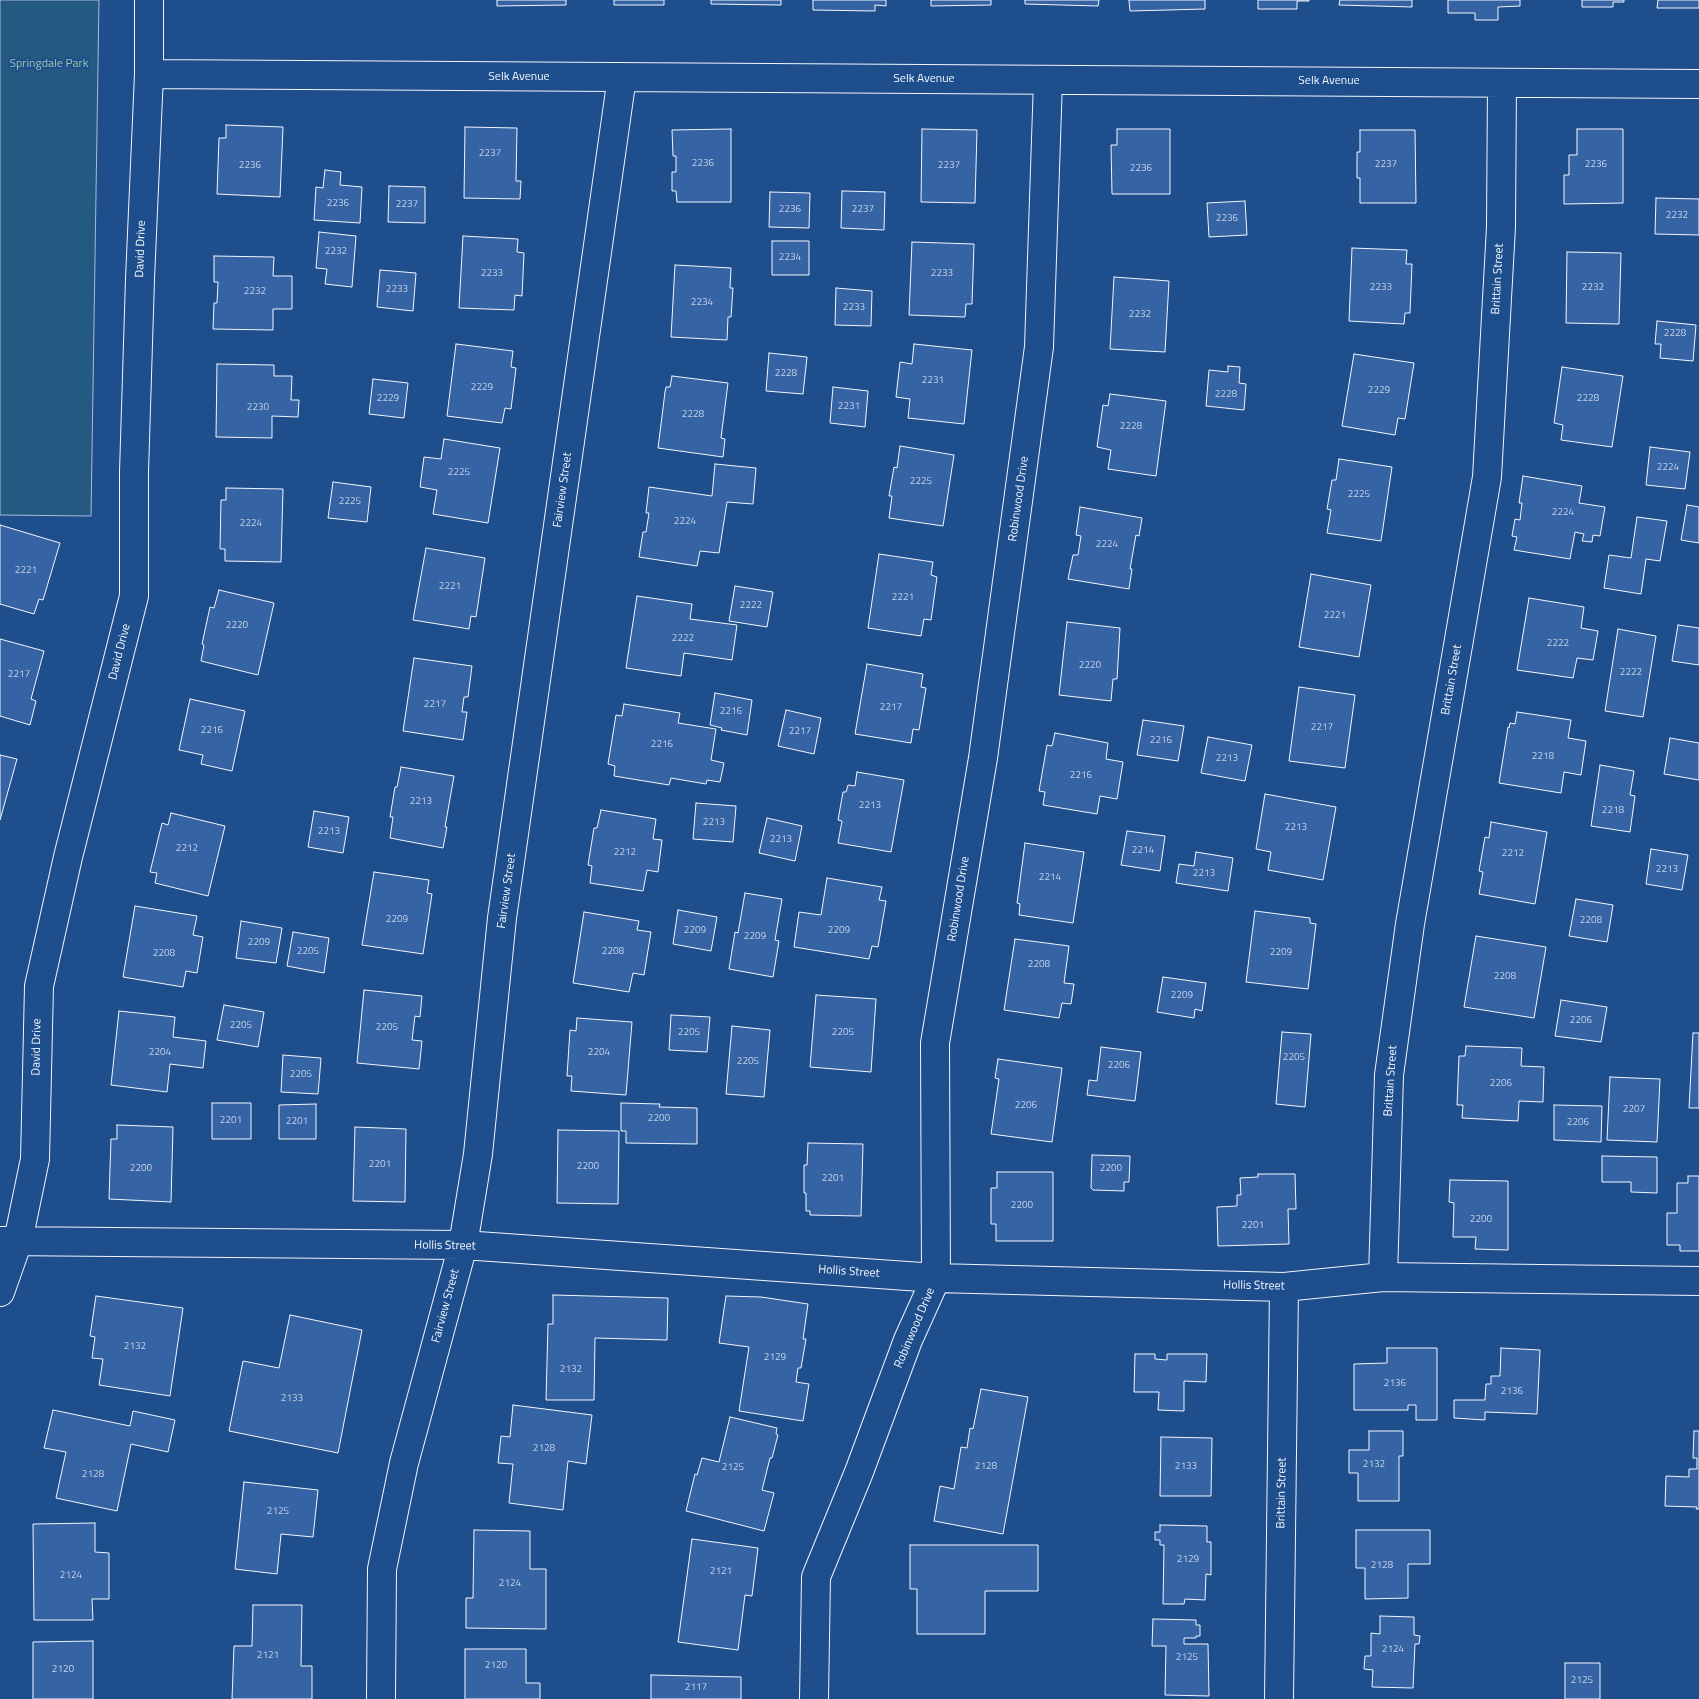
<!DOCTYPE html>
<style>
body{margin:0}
canvas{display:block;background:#1f4e8c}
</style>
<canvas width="1699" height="1699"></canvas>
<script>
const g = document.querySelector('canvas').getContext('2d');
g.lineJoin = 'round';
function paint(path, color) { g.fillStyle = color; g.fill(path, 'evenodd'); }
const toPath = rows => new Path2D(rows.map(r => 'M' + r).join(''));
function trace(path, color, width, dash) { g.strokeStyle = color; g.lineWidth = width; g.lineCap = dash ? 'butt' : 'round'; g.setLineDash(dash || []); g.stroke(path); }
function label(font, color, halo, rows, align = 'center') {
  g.font = font + ' "Titillium Web",sans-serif'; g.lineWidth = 4; g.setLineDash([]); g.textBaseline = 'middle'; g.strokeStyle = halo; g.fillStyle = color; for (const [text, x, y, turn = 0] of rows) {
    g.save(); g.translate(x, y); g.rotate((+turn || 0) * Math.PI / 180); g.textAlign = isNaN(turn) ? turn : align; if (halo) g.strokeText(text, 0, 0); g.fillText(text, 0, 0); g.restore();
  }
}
const green = toPath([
 [0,0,99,0,91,516,0,515,0,0]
]);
paint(green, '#245a82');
trace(green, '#a8bbd7', 1);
const building = toPath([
 [497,0,566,0,566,5,497,6,497,0],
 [614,0,664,0,664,5,614,5,614,0],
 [711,0,781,0,781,5,711,4,711,0],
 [813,0,886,0,886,6,875,5,875,11,813,10,813,0],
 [931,0,991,0,991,5,931,6,931,0],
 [1025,0,1099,0,1098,6,1025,4,1025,0],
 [1129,0,1205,0,1205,9,1130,11,1129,0],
 [1258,0,1309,0,1309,1,1297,1,1297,9,1258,9,1258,0],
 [1340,0,1412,0,1412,7,1339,5,1340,0],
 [1448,0,1520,0,1520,6,1498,7,1498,20,1475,20,1475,13,1448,13,1448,0],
 [1582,0,1624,0,1624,2,1613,2,1613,7,1582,7,1582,0],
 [1658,0,1699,0,1699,8,1657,8,1658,0],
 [226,125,283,127,280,197,217,194,219,138,226,138,226,125],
 [465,127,517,128,516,181,521,181,520,199,464,198,465,127],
 [731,129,731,202,677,202,676,191,672,191,672,172,676,172,676,156,673,156,672,130,731,129],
 [922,129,977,130,975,203,921,202,922,129],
 [1117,129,1170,129,1170,194,1112,194,1111,145,1117,145,1117,129],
 [1577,129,1623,129,1623,203,1564,204,1564,175,1569,175,1569,155,1577,155,1577,129],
 [1360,130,1415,130,1416,203,1360,203,1360,178,1357,178,1357,152,1360,152,1360,130],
 [325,170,341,172,340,185,362,187,360,223,314,220,316,187,323,188,325,170],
 [389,186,425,187,425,223,388,222,389,186],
 [842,191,885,192,884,230,841,228,842,191],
 [770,192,810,193,809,228,769,227,770,192],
 [1656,198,1699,199,1699,235,1655,234,1656,198],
 [1245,201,1247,235,1209,237,1207,203,1245,201],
 [319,232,356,236,352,287,325,284,327,269,316,268,319,232],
 [463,236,518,239,517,252,524,253,522,296,515,295,514,310,459,308,463,236],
 [772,241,809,241,809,275,772,275,772,241],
 [912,242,974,244,972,304,966,304,965,317,909,315,912,242],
 [1352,248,1407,250,1406,264,1412,264,1410,313,1405,313,1404,324,1349,321,1352,248],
 [1567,252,1621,253,1619,324,1566,323,1567,252],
 [214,256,274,257,273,276,292,276,292,309,273,309,273,330,213,329,214,303,217,303,218,282,214,282,214,256],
 [675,265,731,268,730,288,733,288,731,317,728,317,727,340,671,337,675,265],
 [380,270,416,273,413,311,377,307,380,270],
 [1114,277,1169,281,1165,352,1110,349,1114,277],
 [836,288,872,291,871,326,835,325,836,288],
 [1657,321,1696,325,1693,361,1660,358,1661,344,1655,344,1657,321],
 [456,344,513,351,511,367,516,368,511,409,505,408,502,423,447,416,456,344],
 [914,344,972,350,964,424,908,418,910,399,896,397,900,362,912,364,914,344],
 [769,353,807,357,803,394,766,391,769,353],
 [1354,354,1414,363,1405,419,1398,418,1395,435,1342,426,1354,354],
 [217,364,274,365,274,376,292,376,291,400,299,400,298,417,272,416,272,438,216,437,217,364],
 [1228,366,1240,367,1239,383,1246,384,1244,410,1206,406,1209,370,1228,372,1228,366],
 [1562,367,1623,376,1612,447,1561,440,1563,425,1554,423,1562,367],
 [672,376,728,383,721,438,725,439,723,457,658,448,665,392,666,387,670,387,672,376],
 [373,379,408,383,404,418,369,414,373,379],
 [833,387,868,391,865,427,830,423,833,387],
 [1110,394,1166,401,1156,476,1108,469,1111,450,1097,447,1103,405,1108,406,1110,394],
 [444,439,500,448,488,523,433,514,437,490,420,487,424,457,441,459,444,439],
 [900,446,954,455,943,526,889,518,892,496,889,496,894,467,897,468,900,446],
 [1650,447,1690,452,1685,489,1646,485,1650,447],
 [1339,459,1392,467,1381,541,1327,533,1331,510,1327,509,1332,480,1336,480,1339,459],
 [715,464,756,468,753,504,727,502,719,553,700,551,697,566,639,557,643,532,646,532,649,513,646,513,649,487,712,496,715,464],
 [1523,476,1582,486,1579,503,1605,507,1600,536,1593,535,1592,542,1582,541,1584,534,1575,532,1570,559,1514,550,1517,537,1512,536,1515,519,1520,520,1522,503,1519,503,1523,476],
 [333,482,371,487,367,522,328,518,333,482],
 [226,488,283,489,281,562,225,561,225,549,220,549,221,500,226,500,226,488],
 [1687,505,1699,507,1699,543,1681,540,1687,505],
 [1080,507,1142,518,1139,536,1136,535,1130,569,1132,569,1129,589,1068,579,1073,555,1078,555,1081,536,1076,535,1080,507],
 [1637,517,1667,521,1660,561,1646,559,1641,594,1604,588,1609,555,1631,558,1637,517],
 [0,525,60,543,43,600,39,599,34,614,0,604,0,525],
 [426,548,485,558,476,617,471,616,469,629,413,620,426,548],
 [879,554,933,562,931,575,937,577,931,620,924,619,921,636,868,628,879,554],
 [1311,574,1371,585,1359,657,1299,647,1311,574],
 [735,586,773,592,767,627,729,621,735,586],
 [219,590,274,603,258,675,201,661,204,645,202,644,210,607,214,608,219,590],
 [637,596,692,604,690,619,737,625,732,660,684,653,681,676,626,668,637,596],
 [1529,598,1584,607,1581,628,1598,631,1593,660,1577,658,1573,678,1517,670,1529,598],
 [1067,622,1120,628,1117,679,1113,679,1111,701,1059,695,1067,622],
 [1678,625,1699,628,1699,665,1672,661,1678,625],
 [1618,629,1656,636,1643,717,1605,711,1618,629],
 [0,639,44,651,31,699,36,701,30,725,0,716,0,639],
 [414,658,472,666,468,697,464,697,462,712,467,712,463,740,403,731,414,658],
 [867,664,923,674,921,687,926,688,919,730,913,729,911,743,855,734,867,664],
 [1299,687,1355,695,1345,768,1289,761,1299,687],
 [715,693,752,700,747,735,721,730,722,728,710,725,715,693],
 [190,699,245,711,232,771,201,764,203,755,179,750,190,699],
 [624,704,680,713,678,723,716,729,711,760,724,763,720,782,707,780,706,784,671,778,669,785,614,776,615,766,608,764,616,715,622,716,624,704],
 [786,710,821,718,814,754,778,746,786,710],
 [1517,712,1571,720,1568,738,1586,741,1581,775,1564,772,1561,793,1499,783,1508,727,1509,728,1510,723,1515,724,1517,712],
 [1143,720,1184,726,1178,761,1137,755,1143,720],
 [1055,733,1108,743,1106,759,1123,762,1117,799,1100,796,1097,814,1043,805,1045,792,1039,791,1047,745,1052,746,1055,733],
 [1208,737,1252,745,1245,781,1201,773,1208,737],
 [1670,738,1699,743,1699,780,1664,774,1670,738],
 [0,755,17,759,0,820,0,755],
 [1600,765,1634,771,1630,795,1635,796,1630,832,1591,826,1600,765],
 [401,767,454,776,445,827,447,827,443,848,390,838,393,817,390,817,395,787,397,787,401,767],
 [857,772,904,780,891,852,838,843,842,821,838,820,843,792,846,792,848,785,855,786,857,772],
 [1265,794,1336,807,1323,880,1268,870,1271,852,1256,849,1265,794],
 [696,803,736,806,733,842,693,839,696,803],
 [601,810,656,819,653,839,662,840,658,872,647,870,643,891,590,883,592,866,588,865,594,828,597,828,601,810],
 [314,811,349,817,343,853,308,847,314,811],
 [171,813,225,826,208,896,155,883,157,873,150,872,162,823,168,825,171,813],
 [767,818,802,826,795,861,759,853,767,818],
 [1491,822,1547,832,1535,904,1479,894,1483,872,1479,871,1485,837,1489,838,1491,822],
 [1127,831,1165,836,1160,871,1121,865,1127,831],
 [1025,843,1084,852,1073,923,1019,915,1020,904,1017,903,1025,843],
 [1651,849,1688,855,1682,890,1646,884,1651,849],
 [1196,852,1233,858,1228,891,1176,883,1179,864,1194,866,1196,852],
 [374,872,429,880,427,893,432,894,423,954,362,945,374,872],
 [827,878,882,887,879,900,886,901,878,947,872,946,869,959,794,947,799,912,821,915,827,878],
 [745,893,782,899,775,940,779,941,773,977,729,969,735,932,738,933,745,893],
 [1576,899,1613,905,1607,942,1569,936,1576,899],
 [135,906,197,916,193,935,203,937,197,973,186,971,183,987,123,977,135,906],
 [678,910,717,917,711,951,673,944,678,910],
 [1255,911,1310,918,1310,923,1316,924,1308,989,1246,982,1255,911],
 [584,912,639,921,637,930,651,932,644,975,633,973,629,992,573,983,584,912],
 [241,921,282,928,276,963,236,958,241,921],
 [293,932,329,938,324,973,287,966,293,932],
 [1476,936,1546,947,1534,1018,1464,1007,1476,936],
 [1015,939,1069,946,1064,983,1074,984,1071,1004,1062,1003,1059,1018,1004,1010,1015,939],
 [1163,977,1206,983,1202,1011,1195,1009,1194,1018,1157,1012,1163,977],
 [364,990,422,996,420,1017,415,1016,412,1040,422,1041,419,1069,357,1063,364,990],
 [816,995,876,999,871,1072,810,1067,816,995],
 [1561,1000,1607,1007,1601,1042,1555,1036,1561,1000],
 [224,1005,264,1012,258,1047,217,1040,224,1005],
 [119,1011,175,1017,173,1037,206,1041,203,1068,170,1064,167,1092,111,1085,119,1011],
 [671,1015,710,1017,707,1052,669,1050,671,1015],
 [577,1018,632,1022,626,1095,571,1091,572,1076,567,1076,570,1030,576,1031,577,1018],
 [732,1026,770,1030,764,1097,726,1094,732,1026],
 [1282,1032,1311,1034,1305,1107,1276,1104,1282,1032],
 [1693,1033,1699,1033,1699,1108,1689,1108,1693,1033],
 [1466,1046,1522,1048,1521,1066,1544,1067,1543,1102,1519,1101,1518,1121,1462,1118,1463,1105,1457,1105,1459,1056,1465,1056,1466,1046],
 [1101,1047,1141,1052,1135,1101,1087,1095,1089,1080,1097,1081,1101,1047],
 [283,1055,321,1058,318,1094,281,1092,283,1055],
 [998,1059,1062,1068,1052,1142,991,1134,999,1079,995,1078,998,1059],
 [1610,1077,1660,1079,1657,1142,1607,1140,1610,1077],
 [212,1103,251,1103,251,1139,212,1139,212,1103],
 [621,1103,660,1104,659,1107,697,1108,697,1144,626,1143,626,1131,621,1131,621,1103],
 [316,1104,316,1139,279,1139,279,1105,316,1104],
 [1554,1105,1602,1106,1601,1142,1554,1140,1554,1105],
 [117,1125,173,1127,171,1202,109,1199,111,1139,117,1139,117,1125],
 [355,1127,406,1129,405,1202,353,1201,355,1127],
 [558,1130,619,1131,618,1204,557,1203,558,1130],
 [808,1143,863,1144,861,1216,810,1215,810,1211,806,1211,806,1193,804,1193,804,1165,807,1165,808,1143],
 [1092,1155,1130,1156,1129,1182,1124,1182,1124,1191,1093,1190,1091,1188,1092,1155],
 [1602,1156,1657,1157,1657,1193,1631,1192,1631,1182,1602,1182,1602,1156],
 [997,1172,1053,1172,1053,1241,996,1241,996,1224,991,1224,991,1188,997,1188,997,1172],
 [1258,1174,1295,1174,1296,1209,1288,1209,1289,1244,1218,1246,1217,1207,1237,1206,1237,1195,1241,1195,1240,1178,1258,1177,1258,1174],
 [1688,1176,1699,1176,1699,1251,1680,1251,1680,1245,1667,1245,1667,1213,1677,1213,1677,1183,1688,1183,1688,1176],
 [1450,1180,1508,1181,1508,1250,1475,1249,1476,1237,1453,1237,1454,1203,1449,1202,1450,1180],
 [553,1295,668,1298,667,1340,595,1338,594,1400,546,1400,548,1324,553,1324,553,1295],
 [96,1296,183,1308,170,1396,99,1385,103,1359,92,1358,95,1337,90,1336,96,1296],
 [726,1296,761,1297,808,1304,803,1339,806,1339,801,1368,798,1368,796,1382,809,1384,803,1421,739,1411,749,1347,719,1343,726,1296],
 [290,1315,362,1330,338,1453,229,1431,243,1361,279,1368,290,1315],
 [1387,1348,1437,1348,1437,1420,1416,1420,1416,1405,1408,1405,1408,1410,1354,1410,1354,1364,1387,1363,1387,1348],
 [1501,1348,1540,1350,1537,1414,1485,1412,1485,1420,1454,1418,1454,1400,1485,1400,1486,1384,1491,1384,1491,1376,1500,1376,1501,1348],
 [1135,1354,1155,1354,1155,1359,1167,1360,1167,1354,1207,1354,1206,1382,1184,1381,1184,1411,1158,1410,1159,1392,1134,1392,1135,1354],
 [981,1389,1028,1397,1003,1534,934,1521,940,1486,954,1489,961,1447,967,1448,970,1428,973,1429,981,1389],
 [513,1405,592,1415,586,1464,568,1461,563,1510,509,1503,513,1464,498,1463,501,1436,510,1437,513,1405],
 [53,1410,130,1426,133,1411,175,1420,168,1452,131,1444,117,1511,56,1498,66,1452,44,1448,53,1410],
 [730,1417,777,1428,776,1434,778,1435,772,1458,770,1458,762,1490,774,1493,764,1531,686,1511,695,1474,697,1475,702,1458,719,1462,730,1417],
 [1369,1431,1403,1431,1403,1456,1399,1456,1399,1501,1358,1501,1358,1473,1349,1473,1349,1450,1369,1450,1369,1431],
 [1694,1431,1699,1431,1699,1509,1696,1509,1697,1507,1665,1506,1666,1476,1689,1477,1689,1469,1697,1469,1697,1458,1693,1458,1694,1431],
 [1161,1437,1212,1438,1211,1496,1160,1496,1161,1437],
 [244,1482,318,1490,313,1537,281,1534,277,1574,235,1569,244,1482],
 [95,1523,95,1552,109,1553,109,1599,92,1599,93,1620,34,1620,33,1524,95,1523],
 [1160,1525,1207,1526,1207,1542,1211,1542,1211,1575,1206,1574,1205,1600,1185,1599,1184,1604,1163,1604,1164,1545,1160,1545,1160,1540,1155,1540,1155,1532,1160,1532,1160,1525],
 [474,1530,530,1531,530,1569,546,1569,546,1629,466,1628,466,1598,473,1598,474,1530],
 [1356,1530,1430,1530,1430,1564,1408,1564,1408,1598,1365,1599,1365,1568,1356,1568,1356,1530],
 [692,1539,758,1548,752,1596,745,1595,738,1650,678,1642,692,1539],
 [910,1545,1038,1545,1038,1591,985,1591,985,1634,917,1634,917,1589,910,1589,910,1545],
 [253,1605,302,1605,301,1666,312,1666,312,1699,232,1699,234,1646,252,1646,253,1605],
 [1380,1616,1414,1617,1414,1635,1420,1636,1419,1644,1415,1644,1413,1688,1372,1687,1373,1670,1364,1669,1365,1656,1371,1656,1371,1633,1380,1634,1380,1616],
 [1153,1619,1196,1620,1196,1625,1200,1625,1200,1636,1196,1636,1196,1638,1184,1638,1184,1644,1208,1644,1209,1696,1165,1695,1166,1646,1152,1646,1153,1619],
 [93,1641,93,1699,33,1699,33,1642,93,1641],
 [465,1649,526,1649,526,1683,540,1683,540,1699,465,1699,465,1649],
 [1565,1663,1600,1663,1600,1699,1565,1699,1565,1663],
 [651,1675,741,1677,741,1699,651,1699,651,1675]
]);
paint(building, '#3563a3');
trace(building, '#f2f6ff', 1);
const minor = toPath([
 [149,74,1699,84],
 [0,1241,463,1245,936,1278,1284,1287,1383,1277,1699,1281],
 [1383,1277,1389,1075,1410,924,1487,477,1501,227,1502,83],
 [0,1292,18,1241,35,1159,39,986,68,857,134,596,134,472,140,279,149,74,149,0],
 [381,1699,382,1569,404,1463,463,1245,478,1154,502,918,622,77],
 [814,1699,816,1577,859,1472,908,1340,936,1278,935,1043,983,758,1039,347,1048,80],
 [1279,1699,1284,1287]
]);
trace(minor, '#f2f6ff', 30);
trace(minor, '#1f4e8c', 28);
label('10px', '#c3d1e8', null, [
 ["2237",490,154],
 ["2236",703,164],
 ["2237",1386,165],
 ["2236",1596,165],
 ["2236",250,166],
 ["2237",949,166],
 ["2236",1141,169],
 ["2236",338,204],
 ["2237",407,205],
 ["2236",790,210],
 ["2237",863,210],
 ["2232",1677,216],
 ["2236",1227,219],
 ["2232",336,252],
 ["2234",790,258],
 ["2233",492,274],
 ["2233",942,274],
 ["2233",1381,288],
 ["2232",1593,288],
 ["2233",397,290],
 ["2232",255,292],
 ["2234",702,303],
 ["2233",854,308],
 ["2232",1140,315],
 ["2228",1675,334],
 ["2228",786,374],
 ["2231",933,381],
 ["2229",482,388],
 ["2229",1379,391],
 ["2228",1226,395],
 ["2229",388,399],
 ["2228",1588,399],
 ["2231",849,407],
 ["2230",258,408],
 ["2228",693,415],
 ["2228",1131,427],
 ["2224",1668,468],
 ["2225",459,473],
 ["2225",921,482],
 ["2225",1359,495],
 ["2225",350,502],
 ["2224",1563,513],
 ["2224",685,522],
 ["2224",251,524],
 ["2224",1107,545],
 ["2221",26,571],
 ["2221",450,587],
 ["2221",903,598],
 ["2222",751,606],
 ["2221",1335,616],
 ["2220",237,626],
 ["2222",683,639],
 ["2222",1558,644],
 ["2220",1090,666],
 ["2222",1631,673],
 ["2217",19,675],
 ["2217",435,705],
 ["2217",891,708],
 ["2216",731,712],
 ["2217",1322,728],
 ["2216",212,731],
 ["2217",800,732],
 ["2216",1161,741],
 ["2216",662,745],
 ["2218",1543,757],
 ["2213",1227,759],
 ["2216",1081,776],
 ["2213",421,802],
 ["2213",870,806],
 ["2218",1613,811],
 ["2213",714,823],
 ["2213",1296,828],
 ["2213",329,832],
 ["2213",781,840],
 ["2212",187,849],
 ["2214",1143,851],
 ["2212",625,853],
 ["2212",1513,854],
 ["2213",1667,870],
 ["2213",1204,874],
 ["2214",1050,878],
 ["2209",397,920],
 ["2208",1591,921],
 ["2209",695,931],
 ["2209",839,931],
 ["2209",755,937],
 ["2209",259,943],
 ["2205",308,952],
 ["2208",613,952],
 ["2209",1281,953],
 ["2208",164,954],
 ["2208",1039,965],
 ["2208",1505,977],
 ["2209",1182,996],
 ["2206",1581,1021],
 ["2205",241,1026],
 ["2205",387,1028],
 ["2205",689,1033],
 ["2205",843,1033],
 ["2204",160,1053],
 ["2204",599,1053],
 ["2205",1294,1058],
 ["2205",748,1062],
 ["2206",1119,1066],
 ["2205",301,1075],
 ["2206",1501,1084],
 ["2206",1026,1106],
 ["2207",1634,1110],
 ["2200",659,1119],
 ["2201",231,1121],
 ["2201",297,1122],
 ["2206",1578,1123],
 ["2201",380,1165],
 ["2200",588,1167],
 ["2200",141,1169],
 ["2200",1111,1169],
 ["2201",833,1179],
 ["2200",1022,1206],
 ["2200",1481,1220],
 ["2201",1253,1226],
 ["2132",135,1347],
 ["2129",775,1358],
 ["2132",571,1370],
 ["2136",1395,1384],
 ["2136",1512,1392],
 ["2133",292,1399],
 ["2128",544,1449],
 ["2132",1374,1465],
 ["2128",986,1467],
 ["2133",1186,1467],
 ["2125",733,1468],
 ["2128",93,1475],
 ["2125",278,1512],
 ["2129",1188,1560],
 ["2128",1382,1566],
 ["2121",721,1572],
 ["2124",71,1576],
 ["2124",510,1584],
 ["2124",1393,1650],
 ["2121",268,1656],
 ["2125",1187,1658],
 ["2120",496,1666],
 ["2120",63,1670],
 ["2125",1582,1681],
 ["2117",696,1688]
]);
label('12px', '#97c8a6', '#1f4e8c', [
 ["Springdale Park",49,64]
]);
label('12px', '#f2f6ff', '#1f4e8c', [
 ["Selk Avenue",519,77],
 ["Selk Avenue",924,79],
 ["Selk Avenue",1329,81],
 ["David Drive",141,249,-88],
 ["Brittain Street",1498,279,-87],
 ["Fairview Street",563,490,-82],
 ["Robinwood Drive",1019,499,-82],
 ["David Drive",120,652,-76],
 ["Brittain Street",1452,680,-80],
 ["Fairview Street",507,891,-82],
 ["Robinwood Drive",959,899,-81],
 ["David Drive",37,1047,-89],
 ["Brittain Street",1391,1081,-86],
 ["Hollis Street",445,1246,1],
 ["Hollis Street",849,1272,4],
 ["Hollis Street",1254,1286,1],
 ["Fairview Street",446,1306,-75],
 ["Robinwood Drive",915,1328,-67],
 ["Brittain Street",1282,1493,-89]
]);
</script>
